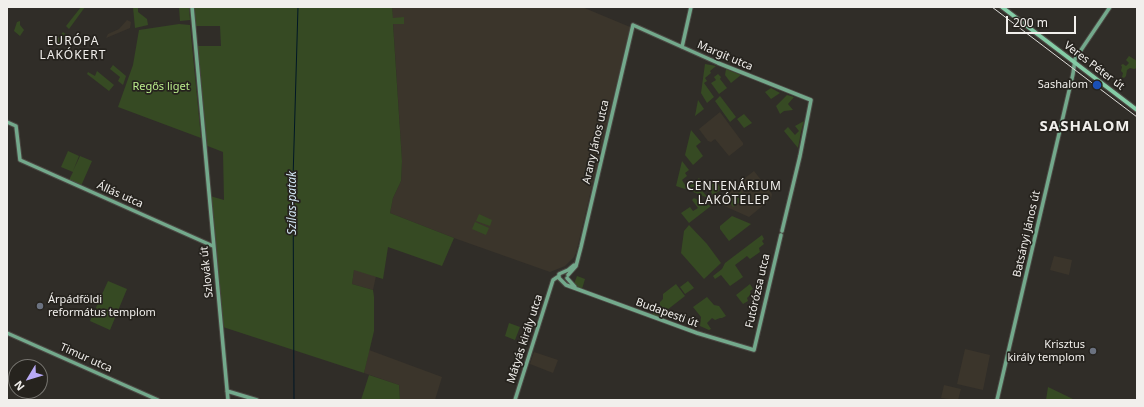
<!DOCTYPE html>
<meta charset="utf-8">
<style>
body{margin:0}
#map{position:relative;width:1144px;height:407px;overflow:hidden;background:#302d28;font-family:"Noto Sans",sans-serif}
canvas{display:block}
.frame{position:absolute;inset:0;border:8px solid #f1efec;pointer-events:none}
.north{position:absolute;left:8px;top:359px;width:40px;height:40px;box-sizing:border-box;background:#26231e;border:1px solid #777570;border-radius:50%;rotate:232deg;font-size:11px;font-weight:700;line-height:16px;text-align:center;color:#f1efec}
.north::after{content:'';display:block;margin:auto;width:14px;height:18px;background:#b9aaf7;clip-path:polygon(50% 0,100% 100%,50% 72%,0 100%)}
.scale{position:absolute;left:1006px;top:16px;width:70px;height:18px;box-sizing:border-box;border:2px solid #f1efec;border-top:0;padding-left:5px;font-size:12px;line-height:14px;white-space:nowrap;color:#f1efec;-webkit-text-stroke:3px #26231e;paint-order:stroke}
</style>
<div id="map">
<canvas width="1144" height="407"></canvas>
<div class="frame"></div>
<div class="north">N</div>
<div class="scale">200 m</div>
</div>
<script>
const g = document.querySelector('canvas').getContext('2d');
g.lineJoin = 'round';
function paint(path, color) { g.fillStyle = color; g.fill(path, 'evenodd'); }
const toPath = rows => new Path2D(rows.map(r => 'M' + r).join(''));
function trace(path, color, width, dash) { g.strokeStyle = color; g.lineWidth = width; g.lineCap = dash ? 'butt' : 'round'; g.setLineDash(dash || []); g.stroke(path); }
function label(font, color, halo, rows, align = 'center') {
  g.font = font + ' "Noto Sans",sans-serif'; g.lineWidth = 3.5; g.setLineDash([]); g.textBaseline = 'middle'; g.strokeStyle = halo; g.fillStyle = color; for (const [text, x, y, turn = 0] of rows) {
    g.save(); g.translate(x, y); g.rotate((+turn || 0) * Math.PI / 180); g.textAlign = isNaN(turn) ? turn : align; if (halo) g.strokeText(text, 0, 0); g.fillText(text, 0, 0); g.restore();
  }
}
paint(toPath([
 [392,7,582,7,630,27,576,253,574,257,565,266,550,272,454,238,390,213,393,198,401,181,402,161],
 [127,20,131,22,130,28,106,38,108,34,119,29],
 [720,112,743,143,743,145,729,156,715,139,711,142,708,141,699,129],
 [754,171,772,194,771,199,749,217,720,204,722,199,720,197],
 [1054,256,1072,260,1069,275,1050,270],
 [354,269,376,276,373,290,352,284],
 [965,349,990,355,983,390,957,384],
 [369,350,442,377,435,400,400,400,399,385,364,373],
 [534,352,558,360,553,373,530,364],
 [944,385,961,389,958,400,941,398]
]), '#3b352b');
paint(toPath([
 [81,7,85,7,69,29,66,26],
 [133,7,138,7,138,12,147,19,148,25,135,28],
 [179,7,189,7,190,20,180,21],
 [193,7,392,7,393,18,404,17,404,24,393,24,402,161,401,181,393,198,390,213,454,238,442,266,388,247,383,279,354,270,352,284,373,290,374,297,374,331,364,373,223,327,210,196,224,200,223,152,205,145,196,46,221,46,220,26,195,26],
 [20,21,20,25,24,30,20,36,14,31,17,22],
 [179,24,190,25,201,138,118,107,133,65,139,30],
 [63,32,68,36,59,47,54,43],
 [1129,56,1137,61,1137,68,1134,69,1130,68,1127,70,1126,76,1124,78,1122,77,1123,73,1121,71,1122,67,1121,65,1123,64,1126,66,1129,63,1126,60],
 [705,64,716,66,710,71,711,73,705,78,707,81,704,83,714,97,707,103,701,93],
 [113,65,126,76,123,85,118,81,120,77,110,69],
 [726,69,741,75,731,83,725,75],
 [97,71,114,85,109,91,87,74,88,72,95,76],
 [718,74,721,77,720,79,727,88,719,94,711,83,716,80,714,77],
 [771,88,780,93,771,99,765,92],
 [787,95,794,97,788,104,793,110,784,111,780,114,776,106],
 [720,96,736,117,730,122,715,101],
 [698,100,704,109,695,116],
 [744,114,752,123,744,128,737,119],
 [804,121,801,132,798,148,784,131,788,127,795,135,799,131,795,126],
 [691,130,701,142,696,146,703,156,693,165,685,155],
 [68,151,79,156,73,171,80,156,92,161,81,186,69,180,73,172,61,167],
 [682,161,689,170,685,173,687,176,682,180,687,188,685,189,676,186],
 [699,178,703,184,699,187,708,198,686,189],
 [714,179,722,189,713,195,706,185],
 [741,192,745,198,733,207,729,201],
 [694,198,711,206,689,223,681,213,690,207,693,211,698,208,692,200],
 [479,214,492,220,490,226,476,221],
 [732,216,751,224,729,241,720,229,720,226],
 [475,222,489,228,486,235,472,229],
 [689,225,707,244,721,263,704,279,681,253,684,231],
 [762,235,764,239,762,241,764,244,759,248,760,252,750,259,747,256,735,265,743,277,730,286,721,275,715,279,713,276,722,269,725,263],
 [577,276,585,279,582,289,576,287,574,284],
 [108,281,127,289,110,330,90,321],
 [688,281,694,288,685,294,680,287],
 [676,284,685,296,658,317,651,315,660,307,660,302,663,299,663,294],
 [750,284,753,289,750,291,751,294,747,298,748,301,743,304,736,295],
 [707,297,714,305,719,306,726,316,722,318,720,318,715,320,712,318,707,323,711,329,709,330,700,326,701,317,693,307],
 [509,323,520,327,515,340,505,336],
 [369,375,399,385,400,400,361,400],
 [1048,387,1075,400,1046,400]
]), '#364a23');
trace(toPath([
 [294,400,293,179,298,7]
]), '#001625', 1);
const secondary = toPath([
 [192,7,228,400],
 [682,47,691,7],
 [7,122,16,126,20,160,213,246],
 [574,265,568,270,559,274,559,278,566,285,697,333,754,350,781,235],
 [568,275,576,266,581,247,633,25,718,63,811,100,800,156,782,231],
 [567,278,575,287],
 [7,333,158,400],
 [227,391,257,400],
 [515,400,553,280,559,276],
 [997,400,1073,74,1075,59,1110,7]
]);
const primary = toPath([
 [1002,7,1137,110]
]);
trace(secondary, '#4b4843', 5.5);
trace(primary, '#4b4843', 6);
trace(secondary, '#73a98c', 3.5);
trace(primary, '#84cca6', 4);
trace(toPath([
 [992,7,1137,117]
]), '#dddbd8', 1);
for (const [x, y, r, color] of [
 [1097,85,5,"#1a4fb4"],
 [40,306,4,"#6b7280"],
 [1093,351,4,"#6b7280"]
]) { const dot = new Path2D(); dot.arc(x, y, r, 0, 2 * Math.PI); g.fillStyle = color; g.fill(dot); trace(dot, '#26231e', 1.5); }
label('11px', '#f1efec', '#26231e', [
 ["Margit utca",725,56,23],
 ["Veres Péter út",1094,66,37],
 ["Arany János utca",596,142,-77],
 ["Állás utca",120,195,24],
 ["Batsányi János út",1027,234,-77],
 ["Szlovák út",207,272,-96],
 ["Futórózsa utca",758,291,-77],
 ["Budapesti út",667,313,20],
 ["Mátyás király utca",525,339,-72],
 ["Timur utca",86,358,24]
]);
label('11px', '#f1efec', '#26231e', [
 ["Sashalom",1088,85],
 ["Árpádföldi",48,300,"left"],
 ["református templom",48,313,"left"],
 ["Krisztus",1085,345],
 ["király templom",1085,358]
], 'right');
label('11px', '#bbed8c', '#26231e', [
 ["Regős liget",161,87]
]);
g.letterSpacing = '1px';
label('12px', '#f1efec', '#26231e', [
 ["EURÓPA",73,42],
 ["LAKÓKERT",73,56],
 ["CENTENÁRIUM",734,187],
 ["LAKÓTELEP",734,201]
]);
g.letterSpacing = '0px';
label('italic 12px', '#cfe2f0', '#26231e', [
 ["Szilas-patak",293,203,-90]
]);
g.letterSpacing = '1px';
label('bold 15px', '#f1efec', '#26231e', [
 ["SASHALOM",1085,127]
]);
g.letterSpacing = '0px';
</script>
